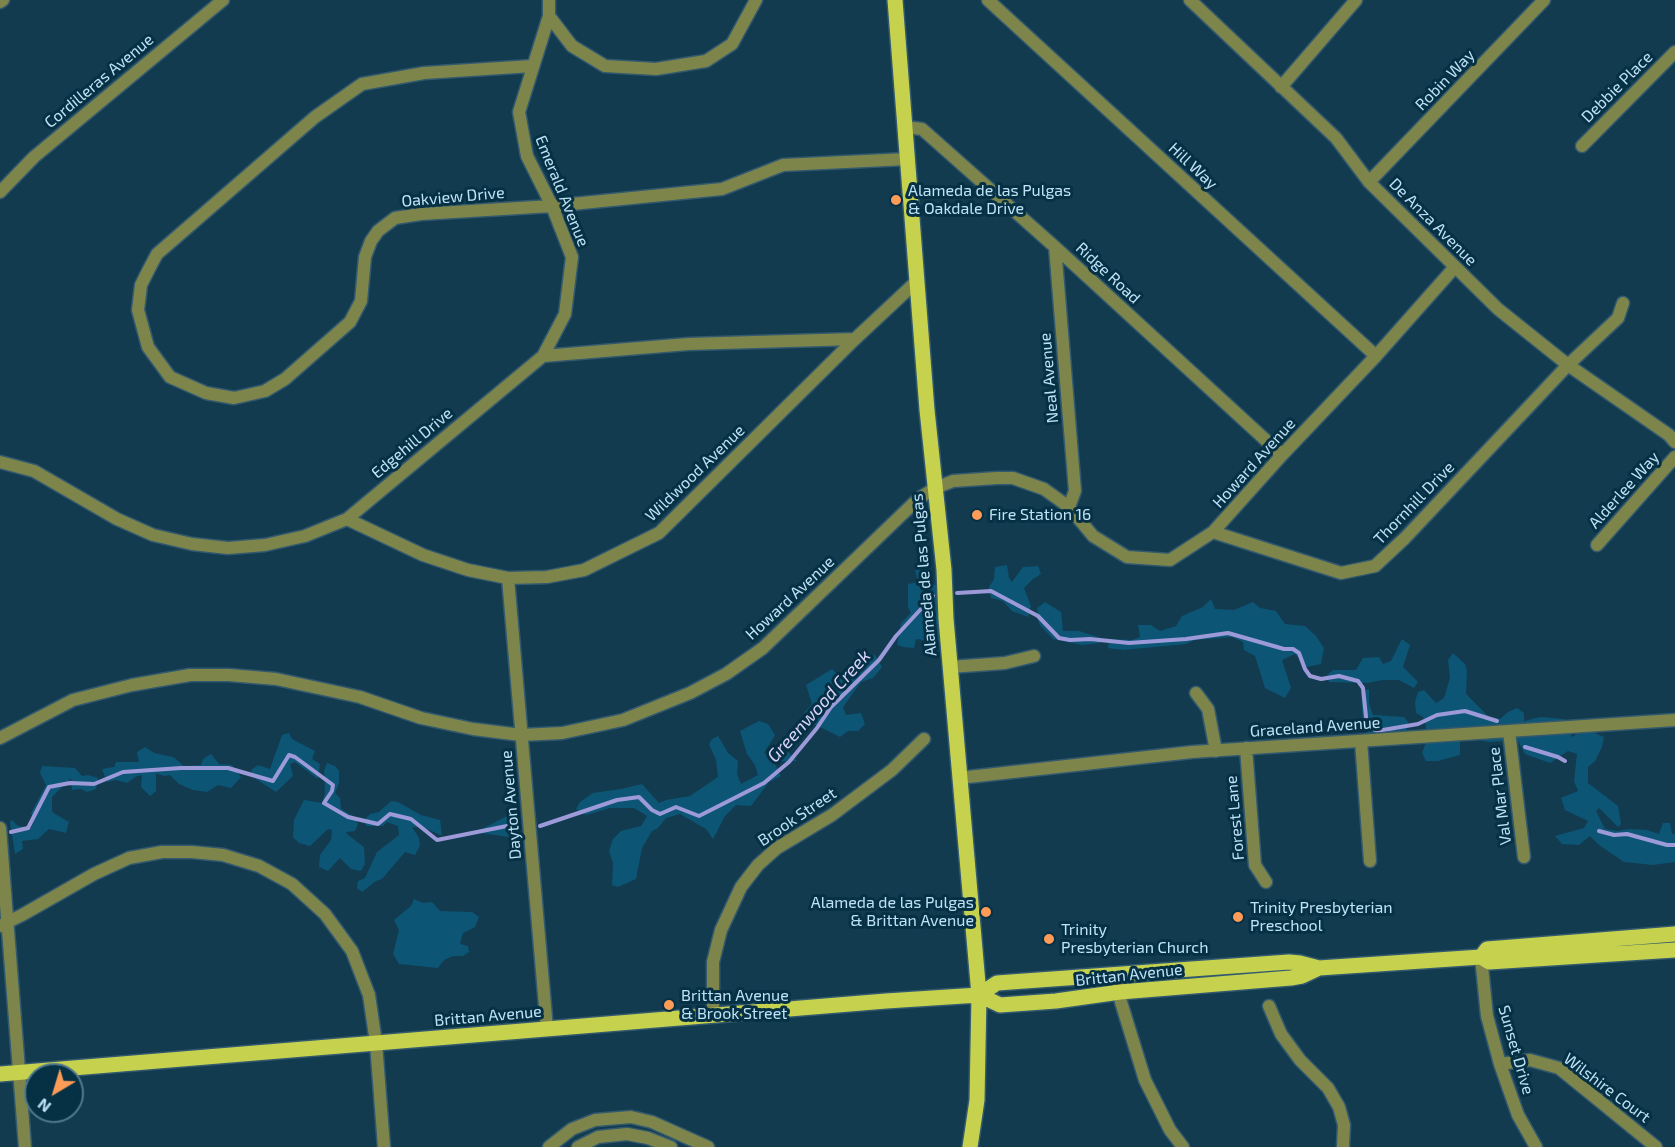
<!DOCTYPE html>
<style>
body{margin:0}
#map{position:relative;width:1675px;height:1147px;overflow:hidden;background:#133b50;font-family:"Exo 2",sans-serif}
canvas{display:block}
.north{position:absolute;left:24px;top:1063px;width:60px;height:60px;box-sizing:border-box;background:#063145;border:2px solid #50788c;border-radius:50%;rotate:218deg;font-size:16px;font-weight:700;line-height:24px;text-align:center;color:#bfe2f7}
.north::after{content:'';display:block;margin:auto;width:21px;height:27px;background:#fe9c57;clip-path:polygon(50% 0,100% 100%,50% 72%,0 100%)}
</style>
<div id="map">
<canvas width="1675" height="1147"></canvas>
<div class="north">N</div>
</div>
<script>
const g = document.querySelector('canvas').getContext('2d');
g.lineJoin = 'round';
function paint(path, color) { g.fillStyle = color; g.fill(path, 'evenodd'); }
const toPath = rows => new Path2D(rows.map(r => 'M' + r).join(''));
function trace(path, color, width, dash) { g.strokeStyle = color; g.lineWidth = width; g.lineCap = dash ? 'butt' : 'round'; g.setLineDash(dash || []); g.stroke(path); }
function label(font, color, halo, rows, align = 'center') {
  g.font = font + ' "Exo 2",sans-serif'; g.lineWidth = 6; g.setLineDash([]); g.textBaseline = 'middle'; g.strokeStyle = halo; g.fillStyle = color; for (const [text, x, y, turn = 0] of rows) {
    g.save(); g.translate(x, y); g.rotate((+turn || 0) * Math.PI / 180); g.textAlign = isNaN(turn) ? turn : align; if (halo) g.strokeText(text, 0, 0); g.fillText(text, 0, 0); g.restore();
  }
}
paint(toPath([
 [920,564,928,568,931,582,938,587,943,635,938,642,916,639,914,648,904,647,897,645,901,623,911,613,908,607,908,584,918,582,915,570],
 [1007,565,1009,578,1012,582,1023,567,1038,566,1041,574,1033,579,1024,588,1031,606,1028,617,1012,611,1003,601,991,598,989,587,994,579,995,567],
 [1211,599,1215,609,1234,610,1253,602,1260,608,1276,611,1285,624,1305,626,1316,636,1324,648,1321,664,1307,667,1295,654,1282,660,1291,688,1285,698,1265,688,1255,656,1244,650,1243,642,1232,637,1195,640,1186,644,1123,650,1108,648,1109,639,1132,640,1140,637,1138,625,1151,625,1160,631,1176,626,1182,616,1203,607],
 [1045,602,1061,612,1063,631,1079,631,1101,638,1100,643,1082,645,1053,639,1039,624,1037,608],
 [1402,639,1410,645,1403,667,1418,682,1414,688,1399,680,1382,680,1368,683,1329,682,1327,675,1333,670,1356,670,1363,658,1379,657,1383,664,1391,661],
 [1453,653,1465,664,1467,671,1466,694,1489,717,1500,719,1508,712,1517,708,1524,713,1524,721,1540,717,1564,719,1572,737,1585,729,1604,737,1602,747,1595,761,1588,767,1588,783,1618,806,1621,824,1618,827,1599,808,1596,811,1605,829,1618,831,1629,829,1647,830,1659,834,1663,823,1670,823,1672,834,1675,834,1675,862,1653,865,1624,862,1599,845,1590,836,1579,845,1562,844,1555,836,1584,828,1588,821,1565,810,1561,798,1578,791,1574,781,1577,754,1568,751,1550,763,1525,754,1515,735,1504,741,1489,742,1460,736,1460,755,1438,761,1426,761,1422,753,1426,742,1426,726,1423,717,1416,713,1415,702,1418,692,1424,690,1436,703,1444,698,1450,678,1448,660],
 [865,654,875,655,882,667,873,678,861,682,843,707,846,715,861,713,865,724,858,731,848,731,840,737,810,722,804,713,812,704,806,685,832,669,842,679,855,658],
 [1369,689,1369,703,1373,715,1404,717,1408,722,1406,734,1369,737,1363,726,1361,692],
 [759,721,768,724,775,735,764,753,782,750,788,752,797,761,774,762,781,776,769,782,751,806,736,805,725,816,713,839,706,829,680,814,666,818,658,828,652,831,642,848,636,879,618,887,612,885,613,863,609,851,613,839,621,831,641,826,647,816,634,808,610,808,586,815,576,809,580,802,593,793,621,789,642,784,659,803,666,800,690,796,718,777,716,760,709,744,712,739,718,736,728,753,738,761,737,774,741,784,758,775,755,765,747,754,740,731],
 [289,733,292,739,315,751,312,759,320,764,318,779,295,762,290,764,293,776,276,792,253,777,251,770,258,765,270,769,282,735],
 [145,747,154,753,173,757,184,766,201,765,203,759,211,754,219,764,232,765,241,777,231,788,218,785,207,792,193,790,179,784,170,775,164,776,156,773,156,791,150,796,141,787,142,775,137,776,127,783,116,780,107,782,102,769,114,767,116,762,139,762,137,752],
 [327,763,335,766,339,771,339,783,335,793,340,798,341,809,355,817,358,824,355,831,346,832,348,835,364,847,365,864,361,871,351,869,340,858,328,871,319,867,320,855,331,840,332,830,328,829,310,846,299,843,293,837,294,820,304,800,322,803,325,793,324,771],
 [42,766,75,768,82,776,88,775,98,778,96,789,87,792,81,789,72,790,71,778,52,797,52,812,69,822,66,833,49,829,38,839,22,841,23,849,15,854,10,822,12,820,18,826,31,828,34,821,31,813,46,785,40,773],
 [391,801,398,802,421,815,440,820,442,836,423,827,412,827,419,838,420,845,415,855,405,852,382,879,376,881,362,892,357,888,358,881,365,878,377,852,399,835,398,826,387,822,383,826,366,826,365,819,370,814,379,812],
 [509,815,516,815,519,832,516,838,481,833,480,830],
 [414,899,423,903,432,902,440,911,472,912,479,917,475,927,463,933,460,944,468,946,469,952,463,956,453,956,444,960,438,968,399,964,393,954,399,930,394,920,411,906]
]), '#0c5575');
trace(toPath([
 [957,593,991,591,1038,616,1059,638,1070,640,1090,639,1129,643,1186,639,1228,633,1284,649,1293,649,1299,653,1305,669,1310,676,1321,679,1339,676,1358,681,1363,688,1367,726,1377,731,1418,724,1437,715,1465,711,1497,721],
 [1525,747,1558,757,1565,761],
 [540,826,617,800,639,797,652,810,660,814,676,807,699,816,764,783,789,762,817,728,831,707,879,660,896,636,933,596],
 [1599,831,1614,835,1627,834,1667,845,1675,845],
 [11,832,28,828,49,787,70,783,94,784,123,772,181,768,228,768,273,781,289,755,295,757,333,785,332,791,324,803,348,817,378,824,390,814,411,819,437,840,517,824]
]), '#9d9ad9', 4);
const minor = toPath([
 [988,0,1376,356],
 [1190,0,1336,138,1369,182,1498,309,1568,365,1669,435,1675,442],
 [0,2,3,0],
 [549,16,572,46,605,66,656,69,706,61,732,44,756,0],
 [532,66,424,73,362,84,315,117,157,254,149,269,141,285,138,310,148,347,170,377,206,393,234,398,265,391,285,379,350,322,361,301,365,257,371,241,378,231,395,218,421,214,552,206,722,189,783,165,907,159],
 [1281,87,1356,0],
 [906,127,922,129,1055,247,1282,455],
 [1582,146,1675,52],
 [1369,182,1544,0],
 [0,192,34,157,223,0],
 [1055,247,1075,491,1069,507],
 [543,356,565,314,572,257,552,206,527,156,519,112,549,16,549,0],
 [0,462,34,471,117,519,153,535,192,544,228,548,265,545,305,536,347,519,543,356,688,344,855,339],
 [347,519,423,555,468,570,508,578,547,577,584,570,659,533,855,339,917,281],
 [1213,532,1341,573,1375,566,1405,538,1568,365,1618,318,1623,303],
 [1597,545,1675,457],
 [508,578,547,1029],
 [950,667,1005,663,1034,656],
 [1196,693,1208,709,1216,751],
 [1509,731,1524,857],
 [0,738,73,700,132,685,190,675,229,675,276,679,360,697,421,718,473,729,521,735,562,733,623,720,690,693,726,674,763,648,918,499,935,488,953,481,997,478,1013,478,1044,489,1069,507,1093,536,1127,557,1170,560,1213,532,1282,455,1376,356,1454,268],
 [1361,741,1370,861],
 [1246,748,1255,865,1266,882],
 [959,778,1192,752,1675,720],
 [0,828,25,1147],
 [0,926,22,915,94,874,129,858,162,852,192,852,223,855,259,866,292,884,325,914,352,951,369,995,376,1043,384,1147],
 [1481,957,1487,1016,1500,1064,1518,1115,1536,1147],
 [1117,975,1121,1002,1145,1080,1170,1130,1183,1147],
 [1269,1006,1281,1034,1300,1060,1328,1088,1339,1107,1344,1125,1343,1147],
 [713,1016,713,962,721,930,741,887,758,865,777,848,832,815,892,770,924,739],
 [1500,1064,1530,1060,1559,1068,1656,1147],
 [549,1147,572,1129,595,1120,631,1117,652,1122,708,1147],
 [578,1147,598,1137,627,1134,648,1138,671,1147]
]);
const major = toPath([
 [895,0,927,410,944,570,946,619,979,995,977,1100,970,1147],
 [1481,957,1487,949,1675,934],
 [979,995,997,983,1289,962,1300,963,1319,968],
 [0,1074,886,1001,979,995,1000,1005,1056,1001,1120,992,1291,978,1302,976,1319,968,1481,957,1489,962,1675,950]
]);
trace(minor, '#32596e', 15);
trace(major, '#32596e', 18);
trace(minor, '#7e854a', 12);
trace(major, '#c6d14e', 15);
for (const [x, y, r, color] of [
 [896,200,6,"#fe9c57"],
 [977,515,6,"#fe9c57"],
 [986,912,6,"#fe9c57"],
 [1238,917,6,"#fe9c57"],
 [1049,939,6,"#fe9c57"],
 [669,1005,6,"#fe9c57"]
]) { const dot = new Path2D(); dot.arc(x, y, r, 0, 2 * Math.PI); g.fillStyle = color; g.fill(dot); trace(dot, '#063145', 2); }
label('16px', '#bfe2f7', '#063145', [
 ["Robin Way",1445,80,-46],
 ["Cordilleras Avenue",99,81,-40],
 ["Debbie Place",1617,87,-45],
 ["Hill Way",1193,166,43],
 ["Emerald Avenue",562,191,68],
 ["Oakview Drive",453,197,-5],
 ["De Anza Avenue",1433,222,45],
 ["Ridge Road",1108,273,43],
 ["Neal Avenue",1049,378,-95],
 ["Edgehill Drive",412,443,-40],
 ["Howard Avenue",1254,463,-48],
 ["Wildwood Avenue",695,473,-44],
 ["Alderlee Way",1624,490,-48],
 ["Thornhill Drive",1414,503,-46],
 ["Alameda de las Pulgas",924,575,-95],
 ["Howard Avenue",790,598,-43],
 ["Graceland Avenue",1315,727,-4],
 ["Val Mar Place",1500,796,-97],
 ["Dayton Avenue",511,805,-95],
 ["Brook Street",797,817,-34],
 ["Forest Lane",1235,818,-95],
 ["Brittan Avenue",1129,975,-6],
 ["Brittan Avenue",488,1016,-5],
 ["Sunset Drive",1516,1050,74],
 ["Wilshire Court",1607,1088,37]
]);
label('16px', '#bfe2f7', '#063145', [
 ["Alameda de las Pulgas",908,191],
 ["& Oakdale Drive",908,209],
 ["Fire Station 16",989,515],
 ["Alameda de las Pulgas",974,903,"right"],
 ["& Brittan Avenue",974,921,"right"],
 ["Trinity Presbyterian",1250,908],
 ["Preschool",1250,926],
 ["Trinity",1061,930],
 ["Presbyterian Church",1061,948],
 ["Brittan Avenue",681,996],
 ["& Brook Street",681,1014]
], 'left');
label('italic 18px', '#dbd3fe', '#063145', [
 ["Greenwood Creek",819,706,-48]
]);
</script>
